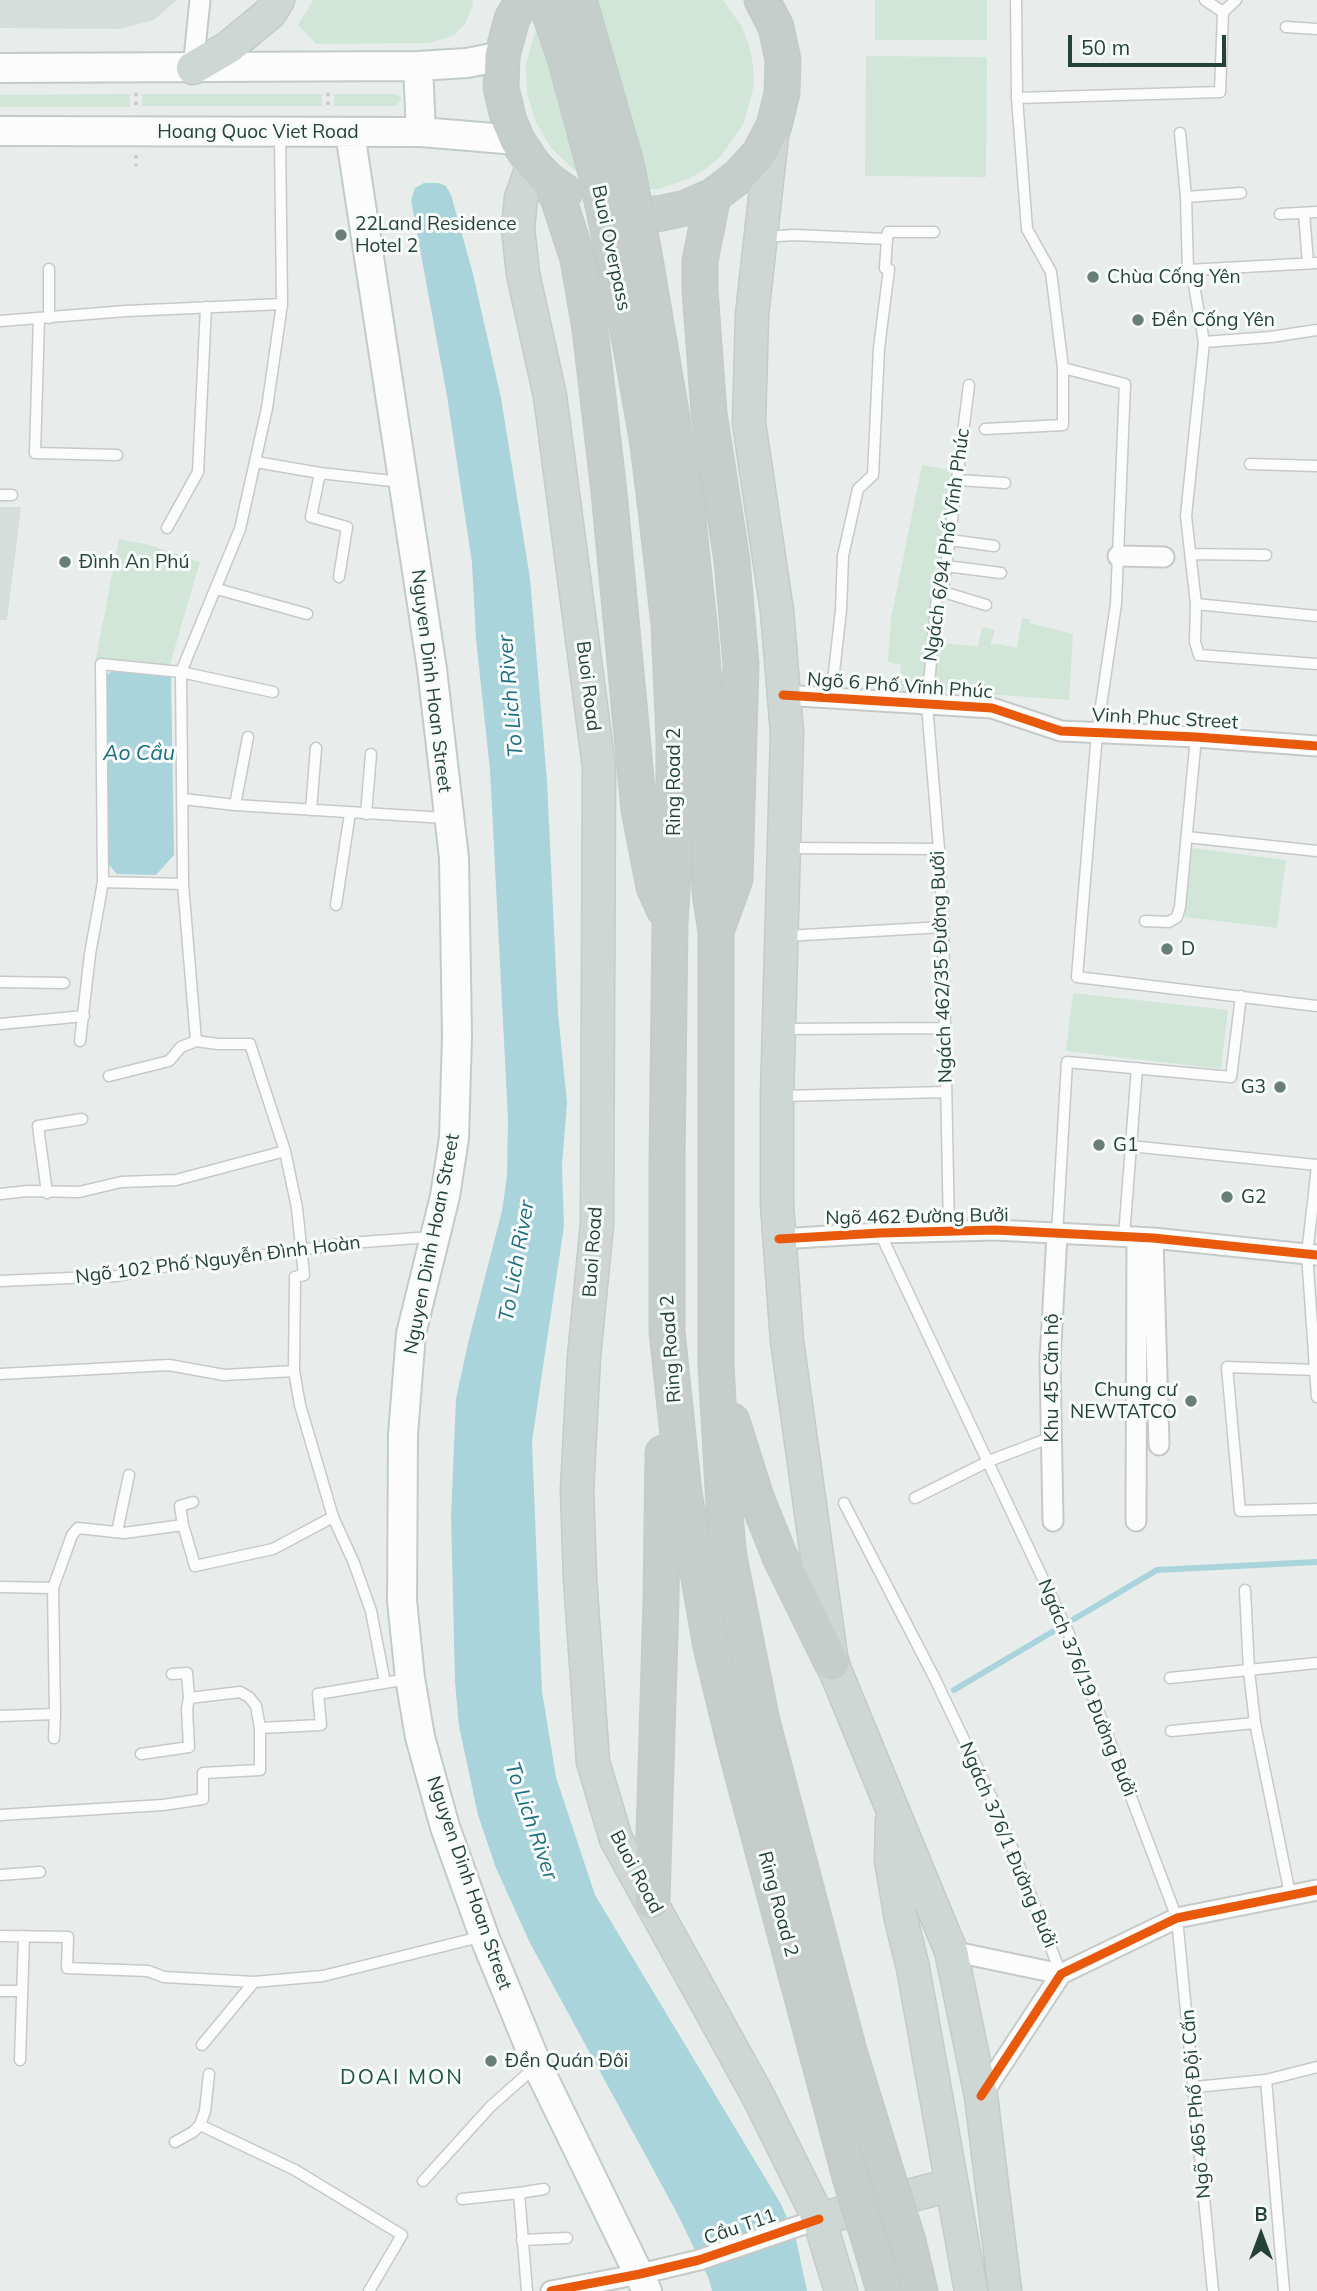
<!DOCTYPE html>
<meta charset="utf-8">
<style>
body{margin:0}
#map{position:relative;width:1317px;height:2291px;overflow:hidden;background:#e8edeb;font-family:Mulish,sans-serif}
canvas{display:block}
.north{position:absolute;left:1226px;top:2200px;width:70px;height:70px;-webkit-text-stroke:5px #f7fbf9;paint-order:stroke;rotate:0deg;font-size:19px;font-weight:700;line-height:28px;text-align:center;color:#24423a}
.north::after{content:'';display:block;margin:auto;width:24px;height:32px;background:#24423a;clip-path:polygon(50% 0,100% 100%,50% 72%,0 100%)}
.scale{position:absolute;left:1068px;top:35px;width:158px;height:32px;box-sizing:border-box;border:4px solid #24423a;border-top:0;padding-left:9px;font-size:21px;line-height:24px;white-space:nowrap;color:#24423a;-webkit-text-stroke:5px #f7fbf9;paint-order:stroke}
</style>
<div id="map">
<canvas width="1317" height="2291"></canvas>
<div class="north">B</div>
<div class="scale">50 m</div>
</div>
<script>
const g = document.querySelector('canvas').getContext('2d');
g.lineJoin = 'round';
function paint(path, color) { g.fillStyle = color; g.fill(path, 'evenodd'); }
const toPath = rows => new Path2D(rows.map(r => 'M' + r).join(''));
function trace(path, color, width, dash) { g.strokeStyle = color; g.lineWidth = width; g.lineCap = dash ? 'butt' : 'round'; g.setLineDash(dash || []); g.stroke(path); }
function label(font, color, halo, rows, align = 'center') {
  g.font = font + ' Mulish,sans-serif'; g.lineWidth = 6; g.setLineDash([]); g.textBaseline = 'middle'; g.strokeStyle = halo; g.fillStyle = color; for (const [text, x, y, turn = 0] of rows) {
    g.save(); g.translate(x, y); g.rotate((+turn || 0) * Math.PI / 180); g.textAlign = isNaN(turn) ? turn : align; if (halo) g.strokeText(text, 0, 0); g.fillText(text, 0, 0); g.restore();
  }
}
paint(toPath([
 [0,0,177,0,154,20,120,29,0,28],
 [0,507,21,507,7,620,0,620]
]), '#d6dedb');
paint(toPath([
 [313,0,473,0,473,5,465,24,453,36,429,43,316,44,298,25],
 [557,0,723,0,742,27,749,45,753,65,754,85,744,123,721,156,706,169,688,179,659,189,629,190,600,183,573,169,551,148,536,122,527,94,526,64,534,35,549,8],
 [875,0,987,0,987,40,875,40],
 [866,56,987,57,986,177,865,176],
 [130,94,130,107,0,107,0,95],
 [142,94,322,94,322,106,142,106],
 [334,94,395,94,401,97,401,101,395,106,334,106],
 [922,465,951,470,947,497,951,515,940,578,934,590,925,689,918,694,899,694,901,665,888,662,891,618],
 [119,539,150,545,200,562,169,668,95,663],
 [1022,618,1030,619,1030,623,1073,634,1069,700,932,690,937,643,978,646,982,627,995,630,990,645,998,644,1017,648],
 [1192,848,1286,860,1277,928,1184,917],
 [1073,993,1228,1010,1221,1069,1066,1051]
]), '#d1e6d8');
paint(toPath([
 [424,183,438,183,446,186,451,195,473,274,501,398,530,578,547,781,558,1013,567,1103,562,1165,564,1226,532,1441,542,1691,556,1777,595,1895,781,2204,796,2239,807,2291,712,2291,709,2279,678,2215,530,1943,496,1868,478,1815,459,1726,455,1682,451,1517,456,1399,468,1343,502,1211,507,1176,508,1119,490,770,476,639,472,563,447,396,411,200,415,188],
 [112,671,171,677,174,855,156,875,117,874,107,863,104,677]
]), '#a9d4db');
trace(toPath([
 [954,1690,1157,1570,1317,1562]
]), '#a9d4db', 6);
const service = toPath([
 [1016,0,1017,98,1220,92,1223,12],
 [1205,0,1223,12,1236,0],
 [1286,27,1317,29],
 [1017,98,1027,229,1051,272,1063,368,1125,384,1116,604,1097,733,1077,977,1317,1006],
 [1180,133,1186,197,1188,270,1194,285,1204,342,1186,516,1196,604,1195,642,1199,655,1317,664],
 [280,135,282,304,267,408,240,529,181,672,183,884,196,1041,218,1044,250,1044,285,1151,297,1208,304,1275,295,1277,294,1371,300,1405,333,1517,354,1563,371,1611,385,1683],
 [1186,197,1241,193],
 [1304,213,1308,263],
 [1280,214,1317,212],
 [764,237,794,235,887,239,888,232,934,232],
 [49,269,49,318],
 [1188,270,1317,263],
 [39,318,35,453,117,455],
 [0,321,126,311,282,304],
 [1204,342,1271,337,1317,330],
 [985,429,1063,425,1063,368],
 [256,462,320,473,401,482],
 [1250,464,1317,466],
 [320,473,311,517,347,527,339,577],
 [958,480,1005,483],
 [0,495,12,495],
 [167,528,198,472,206,307],
 [950,540,994,546],
 [1191,554,1266,555],
 [946,566,1001,573],
 [217,589,307,614],
 [940,591,986,605],
 [1196,604,1317,616],
 [831,699,841,610,843,556,858,489,873,475,879,348,889,269,885,268,887,239],
 [183,799,235,805,445,818],
 [235,805,248,737],
 [311,810,316,748],
 [366,814,371,754],
 [1187,837,1317,851],
 [789,848,939,849],
 [103,882,101,664,181,672,273,692],
 [336,905,350,813],
 [1145,921,1169,922,1177,917,1180,907,1196,737],
 [786,936,943,927],
 [0,982,64,983],
 [0,1024,84,1016],
 [784,1029,945,1028],
 [80,1041,90,954,103,882,183,884],
 [109,1076,169,1061,181,1047,196,1041],
 [782,1096,946,1092],
 [1130,1146,1317,1165],
 [1317,1167,1307,1254,1317,1397],
 [47,1193,38,1126,82,1119],
 [0,1194,28,1191,79,1192,121,1182,176,1180,285,1151],
 [949,1230,943,927,939,849,927,705,937,596,944,583,969,385],
 [880,1233,1069,1634,1177,1918,1213,2291],
 [1057,1235,1067,1062,1231,1077,1241,996],
 [1124,1236,1137,1068],
 [0,1281,117,1276,167,1266,229,1260,349,1243,431,1237],
 [1317,1370,1227,1367,1240,1511,1317,1509],
 [0,1374,169,1365,224,1375,294,1371],
 [915,1498,989,1461,1052,1437],
 [844,1503,935,1679,998,1811,1061,1974],
 [183,1525,180,1506,193,1502],
 [117,1532,129,1475],
 [0,1587,53,1588,72,1535,78,1528,124,1533,183,1525,195,1566,273,1549,333,1517],
 [1245,1590,1249,1671,1255,1723,1290,1894],
 [172,1674,187,1673,189,1698,240,1692,249,1697,256,1706,260,1728],
 [1170,1678,1317,1663],
 [0,1716,55,1714,53,1588],
 [1171,1731,1255,1723],
 [54,1738,55,1714],
 [141,1754,189,1747,187,1709,189,1698],
 [0,1815,163,1805,203,1799,203,1773,260,1770,260,1728,321,1725,318,1694,408,1679],
 [0,1875,40,1872],
 [0,1936,68,1937,67,1968,148,1971,164,1977,254,1982,323,1976,480,1937],
 [0,1991,21,1991],
 [202,2045,254,1982],
 [20,2060,24,1936],
 [1195,2087,1266,2080],
 [200,2125,295,2170,402,2235,369,2291],
 [175,2142,193,2132,200,2125,205,2111,209,2074],
 [423,2181,491,2106,534,2068],
 [519,2193,544,2189],
 [462,2199,519,2193,527,2291],
 [522,2240,567,2238],
 [1284,2291,1266,2080,1317,2067]
]);
const minor = toPath([
 [193,68,200,0],
 [1118,556,1164,557],
 [783,695,992,708,1061,731,1196,737,1317,746],
 [1153,1238,1159,1445],
 [779,1239,880,1233,995,1230,1153,1238,1317,1255],
 [1053,1521,1050,1361,1057,1235],
 [1136,1521,1137,1237],
 [951,1951,1061,1974],
 [981,2096,1061,1974,1177,1918,1317,1890],
 [551,2291,640,2274,699,2260,819,2219]
]);
const secondary = toPath([
 [418,66,421,132],
 [0,68,418,66,467,63,502,56],
 [0,131,421,132,517,140],
 [350,133,432,669,454,858,457,1036,454,1138,445,1196,411,1334,403,1434,402,1601,410,1678,420,1737,445,1827,484,1936,537,2065,647,2291]
]);
const primary = toPath([
 [193,68,229,47,270,13,278,0],
 [773,127,752,315,749,423,777,611,787,733,777,1097,777,1205,787,1341,832,1663,951,1951,981,2096,1005,2291],
 [533,164,521,198,518,228,523,274,550,396,599,767,597,1224,584,1357,577,1490,580,1579,593,1762,616,1839,758,2096,819,2219,841,2291],
 [892,1820,891,1860,901,1919,913,1968,971,2291],
 [819,2219,951,2185]
]);
const trunk = toPath([
 [523,0,512,19,502,56,501,88,509,121,517,140,533,164,547,179,565,192],
 [547,179,558,198,578,259,590,329,609,492,639,810,654,887,664,909],
 [713,196,700,261,700,290,709,413,732,561,741,664,735,879,718,926],
 [608,210,627,214,657,214,686,208,713,196,738,177,759,154,774,126,782,93,783,60,776,27,762,0],
 [655,501,669,625,674,739,674,858,670,922,667,1164,667,1331,684,1493,711,1647,736,1750,850,2177],
 [686,501,701,642,706,710,710,893,716,932,716,1365,724,1506,729,1557,762,1721,849,2051,884,2165],
 [732,1421,756,1497,780,1557,832,1663],
 [652,1902,661,1600,663,1453],
 [908,2241,920,2291],
 [872,2249,884,2291]
]);
trace(service, '#c5cac8', 13);
trace(minor, '#c5cac8', 23);
trace(secondary, '#c3cbc8', 32);
trace(primary, '#c3ccc9', 35);
trace(trunk, '#c3ccc9', 37);
trace(toPath([
 [136,93,136,108],
 [328,93,328,108],
 [136,155,136,166]
]), '#c3ccca', 3.5, [3.5, 5]);
trace(service, '#fcfcfc', 10);
trace(minor, '#fcfcfc', 19);
trace(secondary, '#fcfcfc', 28);
trace(primary, '#cfd7d5', 32);
trace(trunk, '#c6cecc', 33);
const trunkBridge = toPath([
 [545,0,565,58,596,173,619,280,647,438,655,501],
 [579,0,626,163,644,253,686,501],
 [884,2165,908,2241],
 [850,2177,872,2249]
]);
trace(trunkBridge, '#c3ccc9', 37, []);
trace(trunkBridge, '#c6cecc', 33);
trace(toPath([
 [783,695,992,708,1061,731,1196,737,1317,746],
 [779,1239,880,1233,995,1230,1153,1238,1317,1255],
 [981,2096,1061,1974,1177,1918,1317,1890],
 [551,2291,640,2274,699,2260,819,2219]
]), '#e8590c', 9);
for (const [x, y, r, color] of [
 [341,235,7,"#697e78"],
 [1093,277,7,"#697e78"],
 [1138,320,7,"#697e78"],
 [65,562,7,"#697e78"],
 [1167,949,7,"#697e78"],
 [1280,1087,7,"#697e78"],
 [1099,1145,7,"#697e78"],
 [1227,1197,7,"#697e78"],
 [1191,1401,7,"#697e78"],
 [491,2061,7,"#697e78"]
]) { const dot = new Path2D(); dot.arc(x, y, r, 0, 2 * Math.PI); g.fillStyle = color; g.fill(dot); trace(dot, '#f7fbf9', 2.5); }
label('19px', '#24423a', '#f7fbf9', [
 ["Hoang Quoc Viet Road",258,132],
 ["Buoi Overpass",611,248,78],
 ["Ngách 6/94 Phố Vĩnh Phúc",947,545,-82],
 ["Nguyen Dinh Hoan Street",431,681,83],
 ["Buoi Road",588,686,83],
 ["Ngõ 6 Phố Vĩnh Phúc",900,686,4],
 ["Vinh Phuc Street",1165,719,3],
 ["Ring Road 2",674,782,-90],
 ["Ngách 462/35 Đường Bưởi",942,967,-92],
 ["Ngõ 462 Đường Bưởi",917,1217,-1],
 ["Nguyen Dinh Hoan Street",432,1244,-79],
 ["Buoi Road",593,1252,-86],
 ["Ngõ 102 Phố Nguyễn Đình Hoàn",218,1260,-7],
 ["Ring Road 2",671,1349,-94],
 ["Khu 45 Căn hộ",1052,1378,-90],
 ["Ngách 376/19 Đường Bưởi",1087,1688,68],
 ["Ngách 376/1 Đường Bưởi",1008,1845,67],
 ["Buoi Road",636,1872,62],
 ["Nguyen Dinh Hoan Street",469,1883,71],
 ["Ring Road 2",778,1904,75],
 ["Ngõ 465 Phố Đội Cấn",1196,2104,-95],
 ["Cầu T11",740,2227,-19]
]);
label('19px', '#24423a', '#f7fbf9', [
 ["22Land Residence",355,224],
 ["Hotel 2",355,246],
 ["Chùa Cống Yên",1107,277],
 ["Đền Cống Yên",1152,320],
 ["Đình An Phú",79,562],
 ["D",1181,949],
 ["G3",1266,1087,"right"],
 ["G1",1113,1145],
 ["G2",1241,1197],
 ["Chung cư",1177,1390,"right"],
 ["NEWTATCO",1177,1412,"right"],
 ["Đền Quán Đôi",505,2061]
], 'left');
label('italic 21px', '#1c6f80', '#f7fbf9', [
 ["To Lich River",511,696,-95],
 ["Ao Cầu",139,754],
 ["To Lich River",517,1261,-80],
 ["To Lich River",531,1821,71]
]);
g.letterSpacing = '2px';
label('21px', '#1f5548', '#f7fbf9', [
 ["DOAI MON",402,2078]
]);
g.letterSpacing = '0px';
</script>
